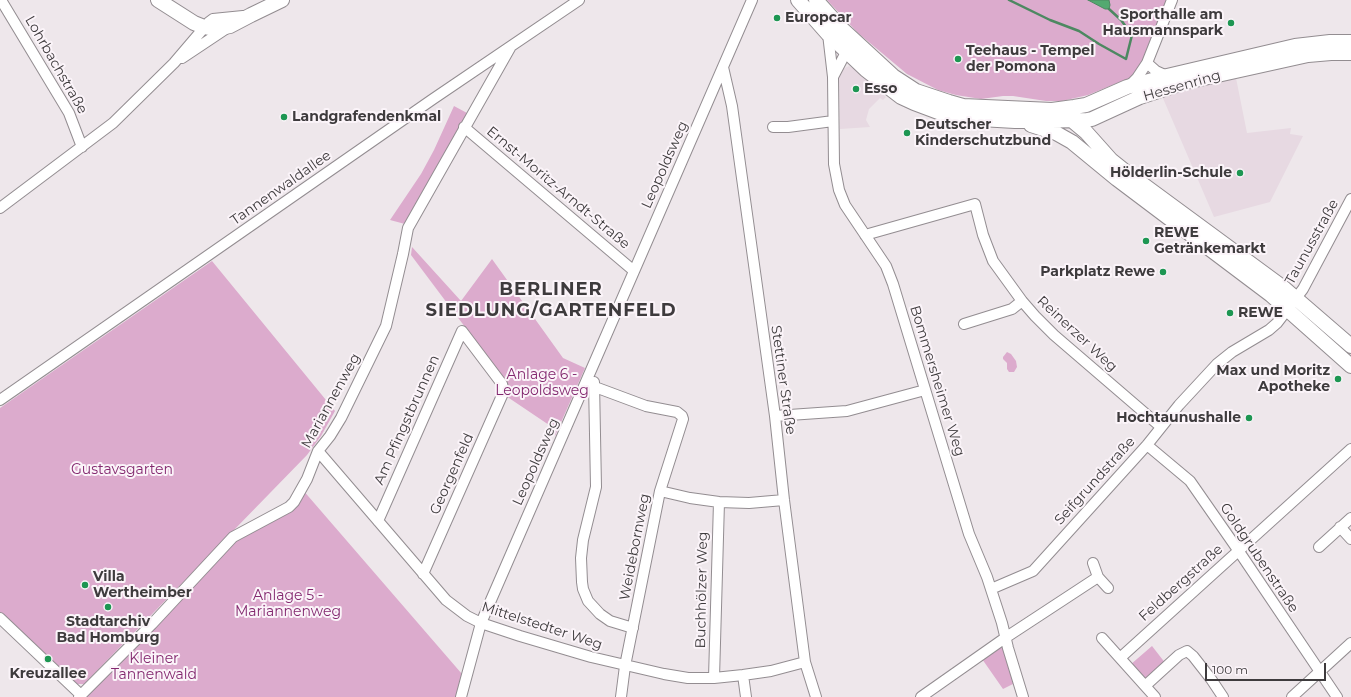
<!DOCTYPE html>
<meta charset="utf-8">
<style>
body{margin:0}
#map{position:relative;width:1351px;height:697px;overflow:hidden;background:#eee7eb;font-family:Montserrat,sans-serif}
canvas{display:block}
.scale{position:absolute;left:1205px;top:663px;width:121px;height:18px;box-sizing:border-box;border:2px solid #3e3b3d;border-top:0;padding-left:5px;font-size:12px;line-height:14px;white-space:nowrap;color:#3e3b3d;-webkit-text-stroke:3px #fbf4f9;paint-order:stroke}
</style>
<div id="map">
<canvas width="1351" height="697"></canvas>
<div class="scale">100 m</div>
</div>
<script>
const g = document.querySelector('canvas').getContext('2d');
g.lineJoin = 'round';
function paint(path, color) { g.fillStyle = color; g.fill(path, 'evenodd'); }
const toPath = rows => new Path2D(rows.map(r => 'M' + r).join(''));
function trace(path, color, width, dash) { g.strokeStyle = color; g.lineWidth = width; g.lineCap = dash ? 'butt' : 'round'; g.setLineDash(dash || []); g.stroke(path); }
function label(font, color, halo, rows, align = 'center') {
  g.font = font + ' Montserrat,sans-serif'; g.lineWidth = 4; g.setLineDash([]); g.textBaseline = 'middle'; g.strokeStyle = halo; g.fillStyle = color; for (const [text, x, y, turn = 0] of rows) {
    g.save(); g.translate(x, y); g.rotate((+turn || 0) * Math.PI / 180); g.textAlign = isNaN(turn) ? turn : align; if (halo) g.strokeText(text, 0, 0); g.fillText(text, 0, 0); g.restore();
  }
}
paint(toPath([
 [849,66,855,69,886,97,883,100,880,98,869,109,866,120,870,127,840,129,839,76,843,69],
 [1236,78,1247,133,1291,128,1290,134,1303,136,1270,202,1214,217,1162,96]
]), '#e7d9e2');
paint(toPath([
 [827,0,1167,0,1146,54,1137,73,1132,77,1088,95,1062,101,1046,101,1013,96,1003,96,981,99,956,95,938,90,907,74,858,33],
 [454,106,467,113,405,224,390,220,421,174,434,150],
 [412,247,461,301,492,259,563,358,585,368,555,436,552,427,506,396,510,387,411,255],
 [212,261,335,411,321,436,307,455,84,684,75,684,0,613,0,408],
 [1007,352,1011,354,1016,361,1017,367,1014,372,1009,372,1007,369,1007,363,1003,359,1003,357],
 [302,489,462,674,456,697,85,697,233,537,289,507],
 [1005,638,1019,681,1003,689,980,656],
 [1152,646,1166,664,1150,678,1142,678,1130,665]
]), '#dcabcd');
const water = toPath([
 [1088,0,1109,0,1110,5,1109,9,1105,9,1088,0]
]);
paint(water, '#53a970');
trace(water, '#4d8861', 1);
trace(toPath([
 [1009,0,1050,20,1079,31,1099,44,1126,59,1132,35,1121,20,1109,9]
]), '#4d8861', 2.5);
const street = toPath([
 [1,0,69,113,82,147],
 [828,34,833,77,834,164,839,190,845,205,886,266,893,284,969,534,987,577,1002,623,1008,648,1023,697],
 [182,58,227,28],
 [1147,63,1156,71,1167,76],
 [723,67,732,106,775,416,784,500,805,662,816,697],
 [833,77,844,56,846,46],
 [1129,86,1137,78,1147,63,1172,0],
 [464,127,634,271],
 [773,127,788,127,833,121],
 [0,208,113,123,174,63,209,22,213,19,243,16],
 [865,235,975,204,983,235,993,261,1022,301,1035,316,1054,335,1161,427],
 [964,324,1012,309,1022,301],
 [594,382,596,487,583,540,581,558,582,582,583,589,588,601,600,614,610,621,633,628],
 [595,387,646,406,677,412,682,416,683,419,660,491,625,666,621,697],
 [0,400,433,99,579,0],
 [775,416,847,411,925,390],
 [1147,445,1190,481,1238,550,1337,697],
 [318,451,446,600,467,616,481,623,520,636,591,657,664,674,688,678,714,678,743,675,771,671,805,662],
 [660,491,690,498,719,502,749,503,784,500],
 [378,521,462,331,502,384,504,391,423,574],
 [1340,527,1351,539],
 [1319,547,1351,518],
 [1098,577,1108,588],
 [991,589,1033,571,1147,445,1179,405,1217,364,1232,352,1269,330,1277,323,1303,289,1351,199],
 [0,618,81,695],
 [1102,638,1155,697],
 [1120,658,1351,449],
 [743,675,746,697],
 [714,678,719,502],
 [1145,686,1179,655,1187,651,1193,656,1211,679,1223,697],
 [79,697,152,624,233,537,289,507,294,502,307,479,318,451,330,436,341,418,386,326,403,254,408,228,510,48],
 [461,697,481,623,752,0],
 [921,697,1005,638,1098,577,1093,563],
 [1292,697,1351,643]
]);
const secondary = toPath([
 [158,0,194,23,204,27,214,29,230,26,251,15,282,0],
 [798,0,828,34,866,70,888,87,901,97,914,103,946,115,963,118,1015,121,1087,120,1092,119,1140,97,1186,82,1308,55,1331,53,1351,53],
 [816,0,842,29,893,76,916,91,949,102,963,106,1052,110,1074,107,1086,105,1127,87,1167,76,1295,46,1330,42,1351,42],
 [1068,117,1086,132,1111,160,1126,172,1285,289,1351,346],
 [1031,125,1056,133,1072,142,1117,179,1271,295,1351,366]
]);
trace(street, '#938d91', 12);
trace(secondary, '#938d91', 16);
trace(street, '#fff', 10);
trace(secondary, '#fff', 14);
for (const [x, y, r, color] of [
 [777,18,4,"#1d9652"],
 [1231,23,4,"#1d9652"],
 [958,59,4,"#1d9652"],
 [856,89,4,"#1d9652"],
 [284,117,4,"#1d9652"],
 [907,133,4,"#1d9652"],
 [1240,173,4,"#1d9652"],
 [1146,241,4,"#1d9652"],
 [1163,272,4,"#1d9652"],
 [1230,313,4,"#1d9652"],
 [1338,379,4,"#1d9652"],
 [1249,418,4,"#1d9652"],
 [85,585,4,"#1d9652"],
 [108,607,4,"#1d9652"],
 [48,659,4,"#1d9652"]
]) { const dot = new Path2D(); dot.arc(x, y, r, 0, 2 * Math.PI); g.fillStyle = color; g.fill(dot); trace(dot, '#fbf4f9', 1.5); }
label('bold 14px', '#3e3b3d', '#fbf4f9', [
 ["Sporthalle am",1223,15,"right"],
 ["Hausmannspark",1223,31,"right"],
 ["Europcar",785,18],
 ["Teehaus - Tempel",966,51],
 ["der Pomona",966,67],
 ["Esso",864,89],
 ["Landgrafendenkmal",292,117],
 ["Deutscher",915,125],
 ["Kinderschutzbund",915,141],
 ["Hölderlin-Schule",1232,173,"right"],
 ["REWE",1154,233],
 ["Getränkemarkt",1154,249],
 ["Parkplatz Rewe",1155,272,"right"],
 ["REWE",1238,313],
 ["Max und Moritz",1330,371,"right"],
 ["Apotheke",1330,387,"right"],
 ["Hochtaunushalle",1241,418,"right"],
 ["Villa",93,577],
 ["Wertheimber",93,593],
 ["Stadtarchiv",108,622,"center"],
 ["Bad Homburg",108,638,"center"],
 ["Kreuzallee",48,674,"center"]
], 'left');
label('14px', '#3e3b3d', '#fbf4f9', [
 ["Lohrbachstraße",56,65,60],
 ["Hessenring",1182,86,-16],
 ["Leopoldsweg",665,165,-66],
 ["Tannenwaldallee",281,188,-35],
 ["Ernst-Moritz-Arndt-Straße",558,188,40],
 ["Taunusstraße",1312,242,-61],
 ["Reinerzer Weg",1077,334,43],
 ["Stettiner Straße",783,380,82],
 ["Bommersheimer Weg",937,381,73],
 ["Mariannenweg",331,401,-61],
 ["Am Pfingstbrunnen",407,420,-66],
 ["Leopoldsweg",536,462,-66],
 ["Georgenfeld",452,474,-66],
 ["Seifgrundstraße",1095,481,-48],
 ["Weidebornweg",635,547,-79],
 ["Goldgrubenstraße",1259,558,56],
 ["Feldbergstraße",1181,583,-42],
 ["Buchhölzer Weg",702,590,-89],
 ["Mittelstedter Weg",542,626,18]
]);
label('14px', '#83286f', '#fbf4f9', [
 ["Anlage 6 -",542,375],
 ["Leopoldsweg",542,391],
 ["Gustavsgarten",122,470],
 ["Anlage 5 -",288,596],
 ["Mariannenweg",288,612],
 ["Kleiner",154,659],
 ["Tannenwald",154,675]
]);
g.letterSpacing = '1px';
label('bold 18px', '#3e3b3d', '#fbf4f9', [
 ["BERLINER",551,290],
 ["SIEDLUNG/GARTENFELD",551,311]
]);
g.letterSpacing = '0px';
</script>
